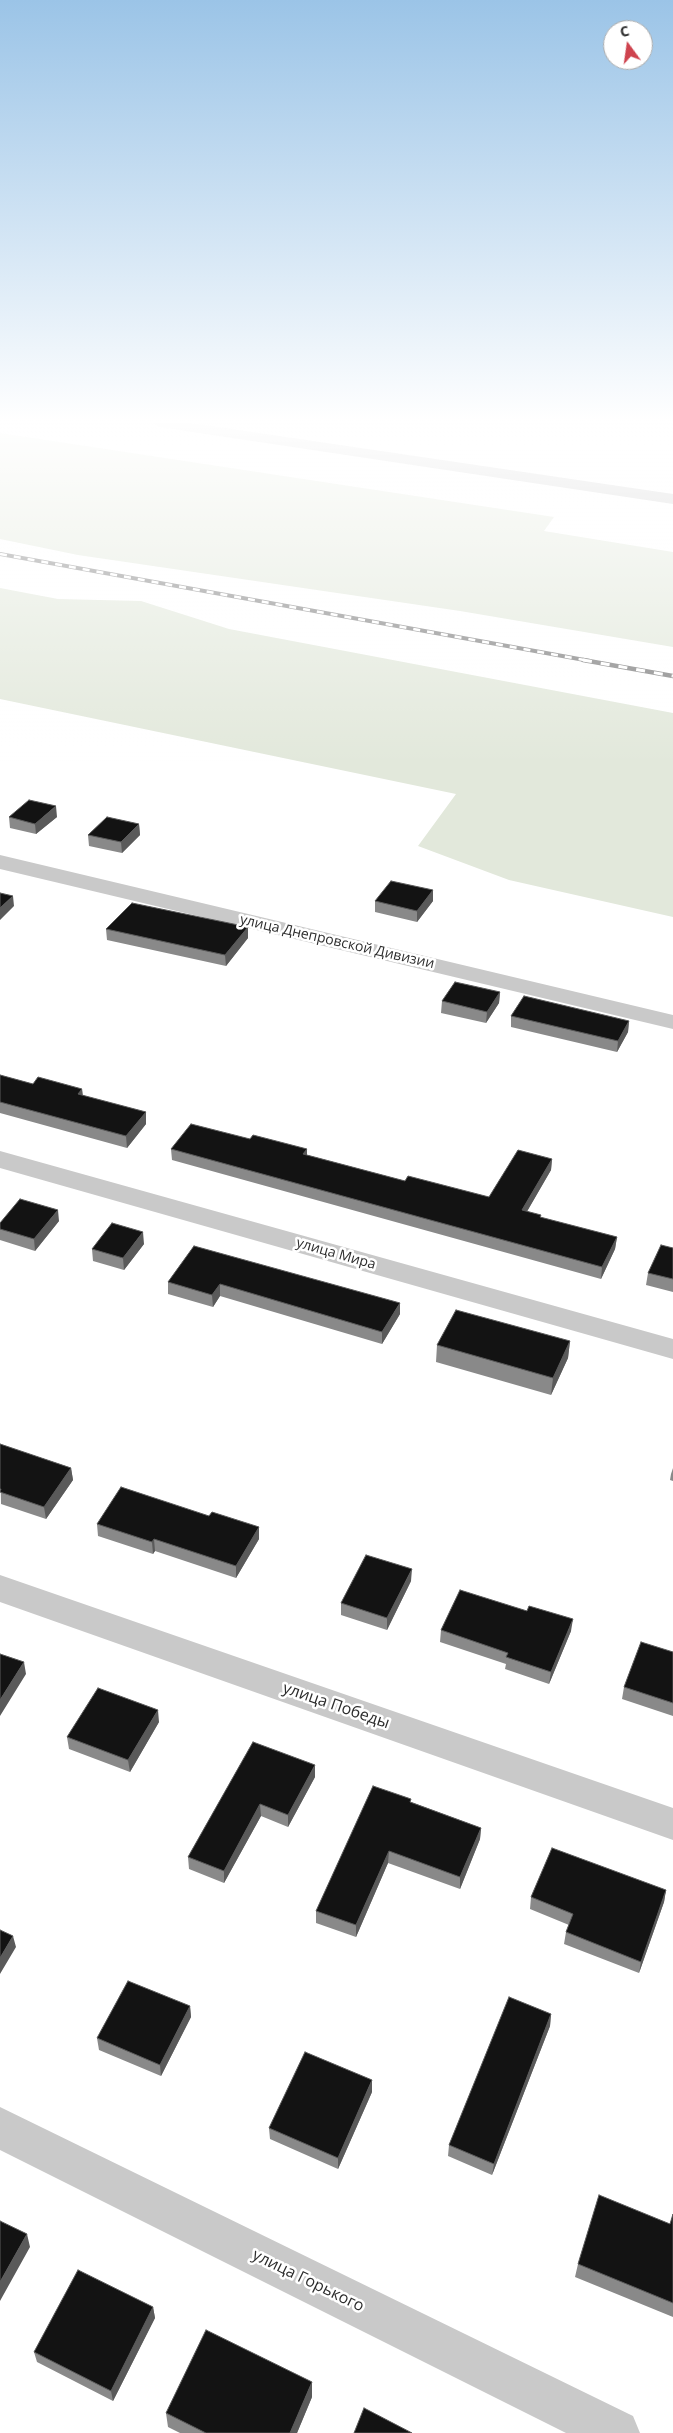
<!DOCTYPE html>
<meta charset="utf-8">
<style>
body{margin:0}
#map{position:relative;width:673px;height:2433px;overflow:hidden;background:#fff;font-family:"Open Sans",sans-serif}
canvas{display:block}
.north{position:absolute;left:603px;top:20px;width:50px;height:50px;box-sizing:border-box;background:#fff;border:1px solid #ababab;border-radius:50%;rotate:346deg;font-size:14px;font-weight:700;line-height:20px;text-align:center;color:#2c2c2c}
.north::after{content:'';display:block;margin:auto;width:18px;height:22px;background:#ce434e;clip-path:polygon(50% 0,100% 100%,50% 72%,0 100%)}
</style>
<div id="map">
<canvas width="673" height="2433"></canvas>
<div class="north">С</div>
</div>
<script>
const g = document.querySelector('canvas').getContext('2d');
g.lineJoin = 'round';
function paint(path, color) { g.fillStyle = color; g.fill(path, 'evenodd'); }
const toPath = rows => new Path2D(rows.map(r => 'M' + r).join(''));
function trace(path, color, width, dash) { g.strokeStyle = color; g.lineWidth = width; g.lineCap = dash ? 'butt' : 'round'; g.setLineDash(dash || []); g.stroke(path); }
function label(font, color, halo, rows, align = 'center') {
  g.font = font + ' "Open Sans",sans-serif'; g.lineWidth = 5; g.setLineDash([]); g.textBaseline = 'middle'; g.strokeStyle = halo; g.fillStyle = color; for (const [text, x, y, turn = 0] of rows) {
    g.save(); g.translate(x, y); g.rotate((+turn || 0) * Math.PI / 180); g.textAlign = isNaN(turn) ? turn : align; if (halo) g.strokeText(text, 0, 0); g.fillText(text, 0, 0); g.restore();
  }
}
paint(toPath([
 [0,433,554,517,544,531,673,552,673,647,460,611,78,555,0,539],
 [0,588,58,599,141,601,229,629,673,713,673,917,509,880,418,846,456,794,0,699]
]), '#e2e8db');
paint(toPath([
 [152,423,191,423,673,494,673,504,159,427,152,423],
 [0,855,673,1015,673,1029,0,869,0,855],
 [0,1151,673,1339,673,1359,0,1168,0,1151],
 [0,1575,673,1808,673,1840,0,1602,0,1575],
 [0,2107,633,2416,640,2433,566,2433,0,2150,0,2107]
]), '#c9c9c9');
const railFar1 = toPath([
 [0,554,590,661]
]);
const rail = toPath([
 [583,660,673,676]
]);
trace(railFar1, '#818181', 4);
trace(rail, '#818181', 4.5);
trace(railFar1, '#fff', 2.5, [7]);
trace(rail, '#fff', 3, [9]);
paint(toPath([
 [9,817,57,817,36,834,10,828],
 [139,824,140,835,122,853,89,846,88,835],
 [433,890,433,901,417,922,375,912,375,901],
 [248,927,248,938,226,966,107,940,106,929],
 [500,992,499,1003,486,1023,441,1013,442,1001],
 [511,1016,629,1021,628,1032,617,1052,511,1027],
 [0,1075,33,1084,82,1089,83,1096,146,1112,146,1124,127,1148,0,1113],
 [250,1139,307,1149,307,1155,405,1181,489,1197,552,1159,551,1170,527,1211,541,1218,617,1237,615,1249,601,1279,172,1160,171,1149],
 [59,1221,35,1251,0,1240,0,1223],
 [144,1244,124,1270,93,1261,92,1249],
 [194,1246,400,1314,382,1344,220,1296,213,1307,168,1294,168,1282],
 [673,1248,673,1292,646,1285,648,1273],
 [570,1341,568,1358,551,1395,436,1362,437,1345],
 [0,1444,71,1468,73,1480,46,1519,1,1504],
 [673,1468,673,1481,670,1480,671,1474],
 [209,1516,259,1527,259,1539,236,1578,155,1551,153,1554,98,1536,97,1524],
 [411,1581,387,1630,341,1615,341,1603],
 [441,1630,571,1631,549,1684,505,1669,506,1664,440,1642],
 [673,1652,673,1716,622,1699,624,1687],
 [159,1722,130,1772,69,1749,67,1737],
 [253,1742,315,1777,288,1827,261,1816,224,1883,189,1869,188,1857],
 [411,1802,481,1828,480,1839,460,1889,388,1863,356,1937,316,1923,316,1911],
 [666,1890,664,1902,639,1973,564,1944,566,1932,569,1925,530,1909,531,1897],
 [190,2006,191,2017,161,2076,99,2050,97,2038],
 [551,2014,550,2026,492,2175,448,2156,449,2145],
 [372,2092,338,2169,270,2139,269,2128],
 [673,2214,673,2317,575,2277,578,2264,670,2224],
 [153,2307,155,2318,113,2401,37,2362,34,2352],
 [312,2397,297,2433,180,2433,168,2427,166,2413]
]), '#898989');
paint(toPath([
 [56,806,57,817,36,834,35,824],
 [139,824,140,835,122,853,121,842],
 [433,890,433,901,417,922,417,911],
 [13,896,14,906,0,920,0,908],
 [248,927,248,938,226,966,225,955],
 [500,992,499,1003,486,1023,487,1012],
 [629,1021,628,1032,617,1052,618,1041],
 [82,1089,83,1100,78,1094],
 [146,1112,146,1124,127,1148,126,1136],
 [307,1149,307,1161,303,1154],
 [552,1159,551,1170,521,1222,522,1210],
 [58,1210,59,1221,35,1251,34,1239],
 [143,1232,144,1244,124,1270,123,1258],
 [617,1237,615,1249,601,1279,602,1267],
 [220,1284,220,1296,213,1307,212,1295],
 [400,1303,400,1314,382,1344,382,1332],
 [570,1341,568,1358,551,1395,553,1378],
 [71,1468,73,1480,46,1519,44,1507],
 [259,1527,259,1539,236,1578,236,1566],
 [154,1539,155,1551,153,1554,152,1542],
 [412,1569,411,1581,387,1630,387,1618],
 [573,1619,571,1631,549,1684,551,1672],
 [24,1662,26,1674,0,1716,0,1700],
 [158,1710,159,1722,130,1772,128,1760],
 [315,1765,315,1777,288,1827,288,1815],
 [260,1804,261,1816,224,1883,224,1871],
 [481,1828,480,1839,460,1889,460,1877],
 [389,1851,388,1863,356,1937,356,1925],
 [666,1890,664,1902,639,1973,641,1962],
 [13,1936,16,1947,0,1974,0,1958],
 [190,2006,191,2017,161,2076,160,2065],
 [551,2014,550,2026,492,2175,494,2164],
 [372,2080,372,2092,338,2169,338,2158],
 [27,2234,30,2247,0,2301,0,2282],
 [153,2307,155,2318,113,2401,111,2391],
 [312,2382,312,2397,297,2433,290,2433]
]), '#5a5a5a');
const building = toPath([
 [29,800,56,806,35,824,9,817,29,800],
 [107,817,139,824,121,842,88,835,107,817],
 [391,881,433,890,417,911,375,901,391,881],
 [0,893,13,896,0,908,0,893],
 [132,903,248,927,225,955,106,929,132,903],
 [455,982,500,992,487,1012,442,1001,455,982],
 [524,996,629,1021,618,1041,511,1016,524,996],
 [0,1075,33,1084,38,1077,82,1089,78,1094,146,1112,126,1136,0,1102,0,1075],
 [191,1124,250,1139,253,1135,307,1149,303,1154,405,1181,408,1176,489,1197,518,1150,552,1159,522,1210,541,1215,540,1217,617,1237,602,1267,171,1149,191,1124],
 [20,1199,58,1210,34,1239,0,1229,0,1223,20,1199],
 [112,1223,143,1232,123,1258,92,1249,112,1223],
 [661,1245,673,1248,673,1279,648,1273,661,1245],
 [194,1246,400,1303,382,1332,220,1284,212,1295,168,1282,194,1246],
 [456,1310,570,1341,553,1378,437,1345,456,1310],
 [0,1444,71,1468,44,1507,0,1492,1,1489,0,1489,0,1444],
 [121,1487,209,1516,212,1512,259,1527,236,1566,154,1539,152,1542,97,1524,121,1487],
 [366,1555,412,1569,387,1618,341,1603,366,1555],
 [460,1590,527,1611,529,1606,573,1619,551,1672,506,1657,508,1653,441,1630,460,1590],
 [641,1642,673,1652,673,1703,624,1687,641,1642],
 [0,1654,24,1662,0,1700,0,1654],
 [98,1688,158,1710,128,1760,67,1737,98,1688],
 [253,1742,315,1765,288,1815,260,1804,224,1871,188,1857,253,1742],
 [373,1786,411,1799,410,1802,481,1828,460,1877,389,1851,356,1925,316,1911,373,1786],
 [552,1848,666,1890,641,1962,566,1932,573,1914,531,1897,552,1848],
 [0,1930,13,1936,0,1958,0,1930],
 [128,1981,190,2006,160,2065,97,2038,128,1981],
 [509,1997,551,2014,494,2164,449,2145,509,1997],
 [305,2052,372,2080,338,2158,269,2128,305,2052],
 [599,2195,670,2224,673,2214,673,2303,578,2264,599,2195],
 [0,2221,27,2234,0,2282,0,2221],
 [78,2270,153,2307,111,2391,34,2352,78,2270],
 [206,2330,312,2382,290,2433,206,2433,166,2413,206,2330],
 [364,2408,412,2433,354,2433,364,2408]
]);
paint(building, '#131313');
trace(building, '#5a5a5a', 1);
const sky = g.createLinearGradient(0, 0, 0, 764);
sky.addColorStop(0, '#9bc4e7');
sky.addColorStop(0.55, '#fff');
sky.addColorStop(1, '#ffffff00');
g.fillStyle = sky;
g.fillRect(0, 0, 673, 764);
label('14px', '#2c2c2c', '#fff', [
 ["улица Днепровской Дивизии",337,942,13],
 ["улица Мира",336,1254,16]
]);
label('16px', '#2c2c2c', '#fff', [
 ["улица Победы",336,1706,19],
 ["улица Горького",308,2281,26]
]);
</script>
